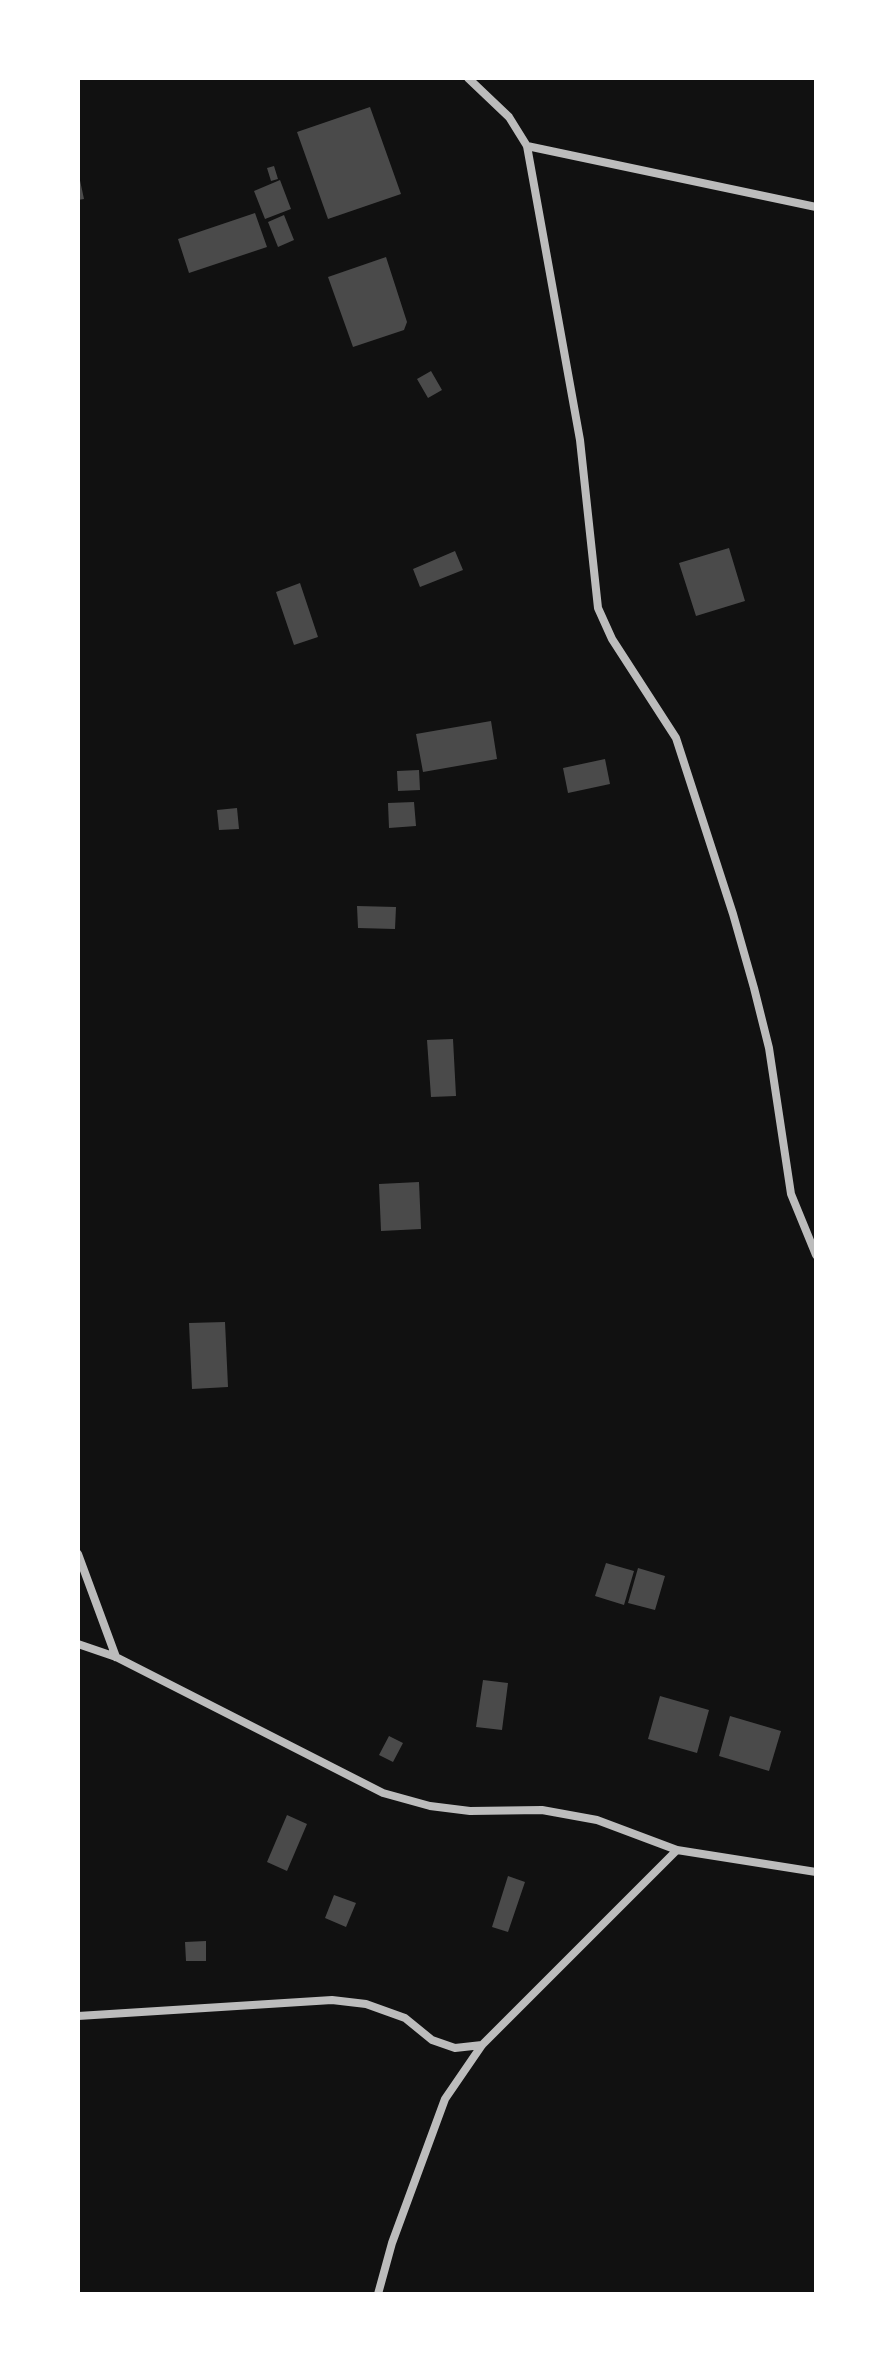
<!DOCTYPE html>
<style>
body{margin:0}
#map{position:relative;width:894px;height:2372px;overflow:hidden;background:#111;font-family:"DejaVu Sans",sans-serif}
canvas{display:block}
.frame{position:absolute;inset:0;border:80px solid #fff;pointer-events:none}
</style>
<div id="map">
<canvas width="894" height="2372"></canvas>
<div class="frame"></div>
</div>
<script>
const g = document.querySelector('canvas').getContext('2d');
g.lineJoin = 'round';
function paint(path, color) { g.fillStyle = color; g.fill(path, 'evenodd'); }
const toPath = rows => new Path2D(rows.map(r => 'M' + r).join(''));
function trace(path, color, width, dash) { g.strokeStyle = color; g.lineWidth = width; g.lineCap = dash ? 'butt' : 'round'; g.setLineDash(dash || []); g.stroke(path); }
paint(toPath([
 [370,107,401,194,328,219,297,132],
 [274,166,278,179,271,181,267,168],
 [78,171,84,199,78,200],
 [280,180,291,209,265,219,254,191],
 [255,213,267,247,189,273,178,239],
 [284,215,294,240,278,247,268,222],
 [386,257,407,322,404,330,353,347,328,277],
 [431,371,442,390,428,398,417,379],
 [729,548,745,601,696,616,679,563],
 [455,551,463,570,420,587,413,569],
 [300,583,318,637,294,645,276,592],
 [491,721,497,759,423,772,416,734],
 [605,759,610,784,568,793,563,768],
 [419,770,420,790,398,791,397,771],
 [414,802,416,826,389,828,388,803],
 [237,808,239,829,219,830,217,810],
 [357,906,396,907,395,929,358,928],
 [453,1039,456,1096,431,1097,427,1040],
 [419,1182,421,1229,381,1231,379,1184],
 [225,1322,228,1387,192,1389,189,1323],
 [606,1563,634,1571,624,1605,595,1596],
 [638,1568,665,1576,655,1610,628,1603],
 [483,1680,508,1683,502,1730,476,1727],
 [660,1696,709,1710,697,1753,648,1739],
 [730,1716,781,1731,769,1771,719,1756],
 [389,1736,403,1743,393,1762,379,1755],
 [287,1815,307,1824,287,1871,267,1862],
 [508,1876,525,1882,508,1932,492,1927],
 [334,1895,356,1903,346,1927,325,1918],
 [206,1941,206,1961,186,1961,185,1942]
]), '#4a4a4a');
trace(toPath([
 [468,78,509,117,527,146,580,440,598,608,612,639,676,738,733,914,754,988,769,1048,791,1194,816,1255],
 [527,146,816,207],
 [78,1554,116,1657],
 [78,1644,116,1657,383,1793,430,1806,470,1811,542,1810,597,1820,677,1850,816,1872],
 [78,2016,332,2000,366,2004,405,2018,432,2040,455,2048,482,2045],
 [378,2294,392,2243,445,2099,482,2045,677,1850]
]), '#bcbcbc', 8);
</script>
